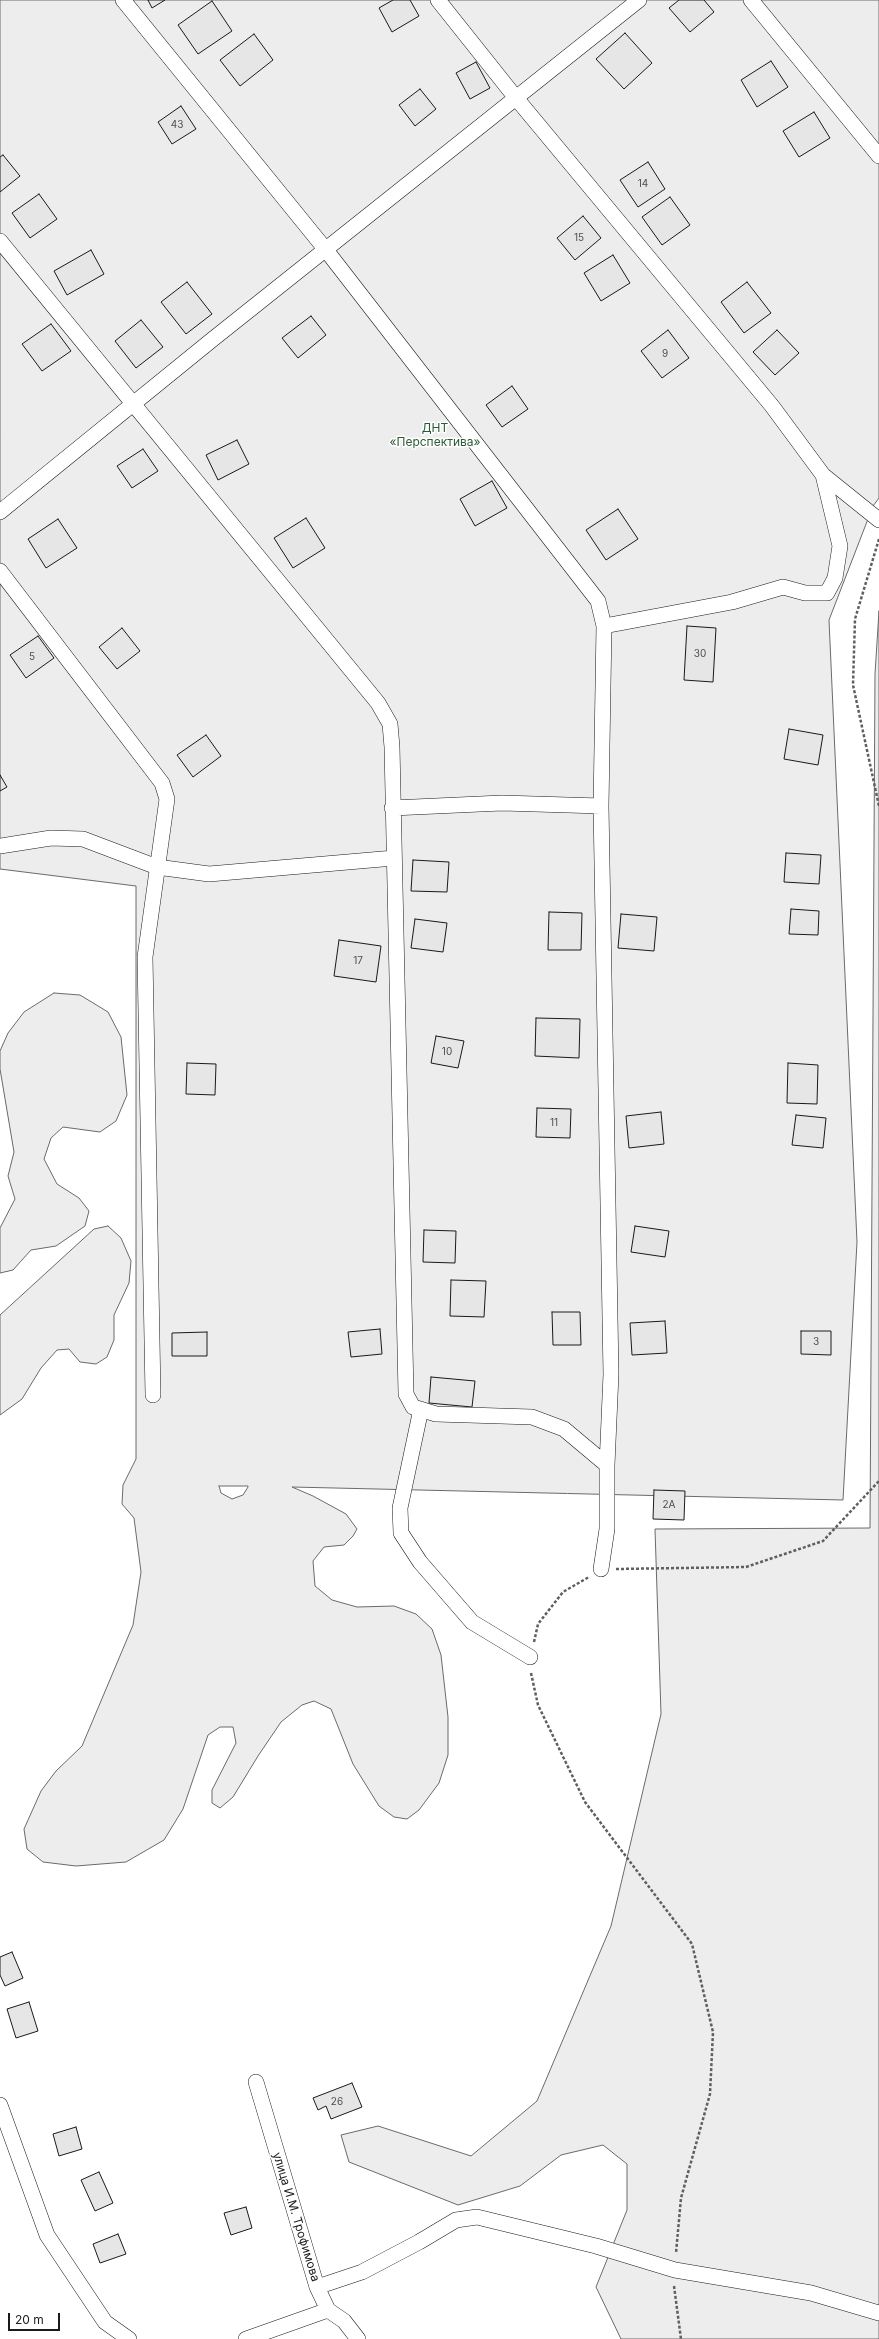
<!DOCTYPE html>
<meta charset="utf-8">
<style>
body{margin:0}
#map{position:relative;width:879px;height:2339px;overflow:hidden;background:#fff;font-family:Inter,sans-serif}
canvas{display:block}
.scale{position:absolute;left:8px;top:2313px;width:52px;height:18px;box-sizing:border-box;border:2px solid #1a1a1a;border-top:0;padding-left:5px;font-size:12px;line-height:14px;white-space:nowrap;color:#1a1a1a;-webkit-text-stroke:3px #fff;paint-order:stroke}
</style>
<div id="map">
<canvas width="879" height="2339"></canvas>
<div class="scale">20 m</div>
</div>
<script>
const g = document.querySelector('canvas').getContext('2d');
g.lineJoin = 'round';
function paint(path, color) { g.fillStyle = color; g.fill(path, 'evenodd'); }
const toPath = rows => new Path2D(rows.map(r => 'M' + r).join(''));
function trace(path, color, width, dash) { g.strokeStyle = color; g.lineWidth = width; g.lineCap = dash ? 'butt' : 'round'; g.setLineDash(dash || []); g.stroke(path); }
function label(font, color, halo, rows, align = 'center') {
  g.font = font + ' Inter,sans-serif'; g.lineWidth = 3; g.setLineDash([]); g.textBaseline = 'middle'; g.strokeStyle = halo; g.fillStyle = color; for (const [text, x, y, turn = 0] of rows) {
    g.save(); g.translate(x, y); g.rotate((+turn || 0) * Math.PI / 180); g.textAlign = isNaN(turn) ? turn : align; if (halo) g.strokeText(text, 0, 0); g.fillText(text, 0, 0); g.restore();
  }
}
const built = toPath([
 [0,0,879,0,879,498,873,506,829,620,857,1242,843,1500,292,1487,313,1496,346,1514,357,1529,353,1536,344,1545,324,1547,313,1561,315,1586,332,1600,357,1607,394,1606,416,1614,432,1629,441,1655,448,1717,448,1755,439,1783,419,1810,407,1819,394,1817,379,1806,353,1764,331,1709,314,1701,302,1705,281,1722,258,1756,233,1797,220,1808,212,1803,212,1790,236,1743,233,1727,220,1727,208,1735,183,1809,164,1840,126,1862,76,1866,43,1862,27,1849,24,1829,41,1791,56,1771,82,1746,133,1625,141,1572,134,1518,122,1504,123,1485,136,1459,136,886,0,869,0,0],
 [219,1486,248,1486,248,1487,243,1495,232,1499,221,1493,219,1486],
 [879,611,879,2339,621,2339,596,2287,627,2210,627,2164,603,2145,561,2155,520,2186,458,2205,349,2162,341,2135,378,2126,471,2156,537,2101,611,1926,661,1714,655,1529,870,1528,875,674,879,611],
 [54,993,80,995,108,1012,121,1037,127,1095,116,1121,100,1132,63,1127,51,1138,44,1159,57,1184,79,1198,89,1211,85,1226,56,1246,31,1250,13,1270,0,1273,0,1228,15,1199,8,1176,14,1152,0,1069,0,1051,8,1033,24,1012,54,993],
 [108,1226,121,1238,131,1261,129,1283,114,1315,114,1340,107,1357,96,1364,80,1362,69,1349,57,1350,41,1368,22,1399,0,1415,0,1315,94,1229,108,1226]
]);
paint(built, '#ededed');
trace(built, '#6a6a6a', 1);
const building = toPath([
 [148,0,165,0,152,8,148,0],
 [393,0,410,0,419,16,392,32,379,8,393,0],
 [679,0,704,0,714,12,690,32,669,8,679,0],
 [212,1,232,31,198,54,178,25,212,1],
 [625,33,652,63,624,89,596,59,625,33],
 [254,34,273,60,240,86,220,60,254,34],
 [771,61,788,87,757,107,741,80,771,61],
 [476,62,490,88,470,99,456,73,476,62],
 [420,89,436,109,415,126,399,105,420,89],
 [181,106,196,129,172,144,158,122,181,106],
 [814,112,830,138,799,157,783,131,814,112],
 [3,155,20,176,0,192,0,157,3,155],
 [648,162,665,189,638,207,620,180,648,162],
 [39,194,57,219,30,238,12,213,39,194],
 [670,197,690,225,662,245,642,217,670,197],
 [583,216,601,238,575,260,557,238,583,216],
 [91,250,104,274,67,295,54,271,91,250],
 [613,255,630,283,601,301,584,273,613,255],
 [187,282,212,314,186,334,161,302,187,282],
 [747,282,771,313,744,333,721,302,747,282],
 [311,316,326,335,298,358,282,338,311,316],
 [141,320,163,347,136,368,115,341,141,320],
 [51,324,71,351,42,371,22,344,51,324],
 [668,330,689,358,662,378,641,351,668,330],
 [777,330,799,353,775,375,753,352,777,330],
 [512,386,528,409,502,427,486,405,512,386],
 [237,440,249,464,218,480,206,455,237,440],
 [143,449,158,471,132,488,117,466,143,449],
 [492,481,507,508,475,526,460,499,492,481],
 [618,509,638,539,606,560,586,530,618,509],
 [306,518,325,548,293,568,274,538,306,518],
 [58,519,77,548,46,568,28,539,58,519],
 [687,626,716,628,713,682,684,680,687,626],
 [122,628,140,651,117,669,99,647,122,628],
 [38,636,54,658,26,678,10,655,38,636],
 [789,729,823,735,818,765,784,759,789,729],
 [206,735,221,756,193,777,177,755,206,735],
 [0,775,7,787,0,791,0,775],
 [786,853,821,855,819,884,784,882,786,853],
 [413,860,449,862,447,892,411,891,413,860],
 [791,909,819,911,818,935,789,934,791,909],
 [549,912,582,913,581,950,548,950,549,912],
 [621,914,657,917,654,951,618,948,621,914],
 [415,919,447,923,443,952,411,948,415,919],
 [339,940,381,946,376,982,334,976,339,940],
 [536,1018,580,1019,579,1058,535,1056,536,1018],
 [436,1036,464,1041,458,1068,431,1063,436,1036],
 [187,1063,216,1064,215,1095,186,1094,187,1063],
 [788,1063,818,1065,817,1104,787,1103,788,1063],
 [537,1108,571,1109,570,1138,536,1137,537,1108],
 [661,1112,664,1144,629,1148,626,1116,661,1112],
 [796,1115,826,1118,823,1148,792,1145,796,1115],
 [635,1226,669,1231,665,1257,631,1252,635,1226],
 [424,1230,456,1231,455,1263,423,1262,424,1230],
 [451,1280,486,1281,484,1317,450,1316,451,1280],
 [552,1312,580,1312,581,1345,553,1345,552,1312],
 [665,1321,667,1353,632,1355,630,1323,665,1321],
 [380,1329,382,1354,351,1357,348,1332,380,1329],
 [801,1331,831,1331,831,1355,801,1354,801,1331],
 [207,1332,207,1356,172,1356,172,1333,207,1332],
 [431,1377,475,1381,472,1407,429,1403,431,1377],
 [654,1490,685,1491,684,1520,653,1519,654,1490],
 [12,1952,23,1978,5,1986,0,1975,0,1957,12,1952],
 [29,2002,38,2031,16,2038,7,2009,29,2002],
 [352,2083,362,2107,331,2119,326,2106,318,2110,313,2098,352,2083],
 [76,2127,82,2149,59,2156,53,2134,76,2127],
 [99,2172,113,2203,95,2211,81,2180,99,2172],
 [246,2207,252,2228,231,2235,224,2213,246,2207],
 [118,2234,126,2254,100,2263,93,2244,118,2234]
]);
paint(building, '#e6e6e6');
trace(building, '#1a1a1a', 1);
const street = toPath([
 [123,0,326,250,598,601,604,626,601,806,611,1374,607,1465,607,1529,601,1569],
 [438,0,516,98,772,406,823,475,879,520],
 [751,0,879,156],
 [0,241,378,703,390,724,392,747,406,1394,413,1407,436,1414,532,1417,564,1429,607,1465],
 [0,512,213,339,639,0],
 [0,571,162,783,167,799,145,957,153,1395],
 [604,626,732,602,783,587,805,593,827,593,835,578,840,546,823,475],
 [392,808,502,803,601,806],
 [0,846,51,838,83,839,157,867,209,874,394,858],
 [421,1409,400,1508,401,1533,420,1562,472,1622,530,1657],
 [256,2082,317,2287,328,2310,344,2321,358,2339],
 [0,2105,47,2235,105,2322,129,2339],
 [317,2287,362,2272,419,2242,456,2220,477,2217,596,2246,675,2270,811,2293,879,2313],
 [246,2339,328,2310]
]);
trace(street, '#1a1a1a', 16);
trace(toPath([
 [879,539,855,619,853,685,879,806],
 [616,1569,746,1567,823,1541,879,1481],
 [534,1642,538,1624,563,1592,589,1577],
 [531,1673,538,1705,585,1802,692,1944,713,2032,710,2094,681,2198,676,2253],
 [674,2286,681,2339]
]), '#5f5f5f', 2.5, [3, 2]);
trace(street, '#fff', 15);
label('10px', '#4d4d4d', null, [
 ["43",177,125],
 ["14",643,184],
 ["15",579,238],
 ["9",665,354],
 ["30",700,654],
 ["5",32,657],
 ["17",358,961],
 ["10",447,1052],
 ["11",554,1123],
 ["3",816,1342],
 ["2А",669,1505],
 ["26",337,2102]
]);
label('12px', '#2b5a34', '#fff', [
 ["ДНТ",435,428],
 ["«Перспектива»",435,442]
]);
label('12px', '#1a1a1a', '#fff', [
 ["улица И.М. Трофимова",296,2217,73]
]);
</script>
